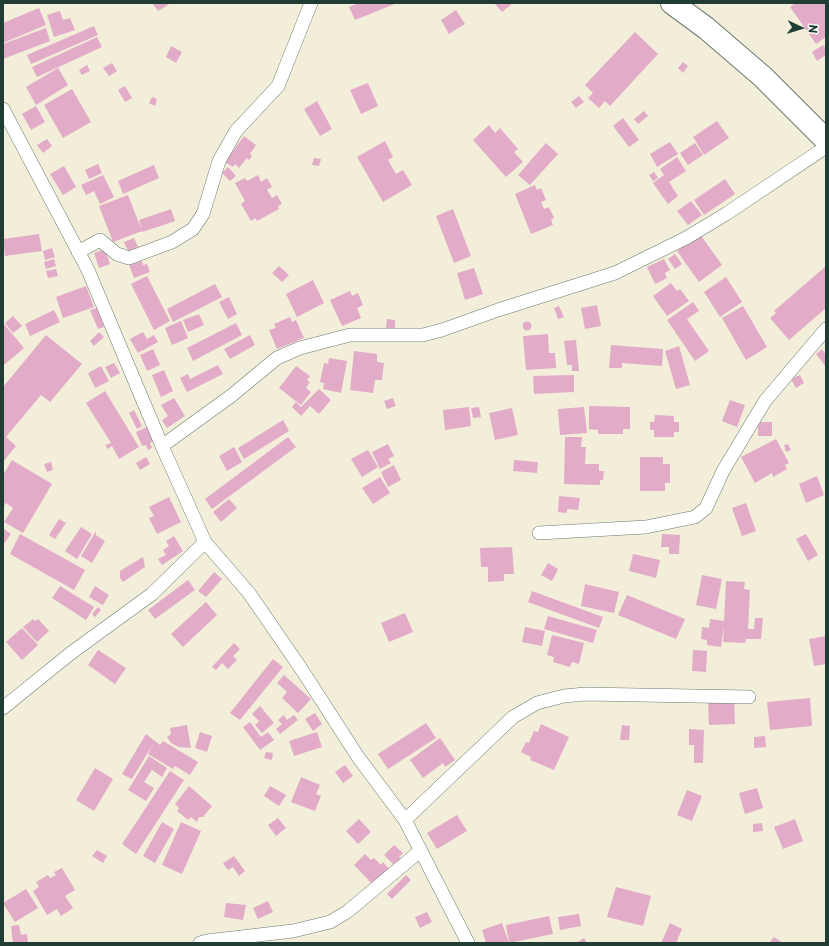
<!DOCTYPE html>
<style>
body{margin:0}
#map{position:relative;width:829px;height:946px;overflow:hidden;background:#f2eed9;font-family:"Playpen Sans",sans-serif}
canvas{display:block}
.frame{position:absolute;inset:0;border:4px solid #1f3d34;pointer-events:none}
.north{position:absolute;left:781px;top:8px;width:40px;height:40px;-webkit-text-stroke:3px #fdfcf7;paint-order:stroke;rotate:94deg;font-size:11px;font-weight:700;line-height:16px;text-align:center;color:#1f3d34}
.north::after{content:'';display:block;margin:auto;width:14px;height:18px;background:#1f3d34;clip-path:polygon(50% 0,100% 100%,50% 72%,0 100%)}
</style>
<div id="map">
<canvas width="829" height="946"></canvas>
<div class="frame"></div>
<div class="north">N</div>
</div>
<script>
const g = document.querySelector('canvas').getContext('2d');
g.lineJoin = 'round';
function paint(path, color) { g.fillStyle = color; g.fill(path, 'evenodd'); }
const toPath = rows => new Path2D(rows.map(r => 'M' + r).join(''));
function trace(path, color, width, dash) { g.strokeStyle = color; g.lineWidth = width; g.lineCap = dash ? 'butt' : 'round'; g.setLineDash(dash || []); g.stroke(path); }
paint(toPath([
 [152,3,171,3,158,11],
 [359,3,397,3,355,20,349,7],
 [494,3,513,3,502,12],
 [796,3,826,3,826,37,816,44,790,7],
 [39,8,46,25,3,43,3,23],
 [456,10,465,24,449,34,441,20],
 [60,11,63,20,70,18,75,30,54,37,47,15],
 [94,26,98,35,31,64,27,55],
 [46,28,50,41,3,59,3,44],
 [635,32,658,54,610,106,605,101,599,108,588,98,593,93,585,85],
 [97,37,102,47,37,77,32,67],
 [823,45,826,49,826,55,817,61,812,52],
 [171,46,182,52,176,63,166,57],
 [683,62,688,66,683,73,678,68],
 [112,63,117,71,109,76,103,68],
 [87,65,90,71,82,75,79,70],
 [58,68,68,85,36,105,26,87],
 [368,83,378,106,361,114,350,90],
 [125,86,132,98,125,102,118,90],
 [72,89,91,122,63,138,44,105],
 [579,96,584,102,576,108,571,102],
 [152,97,157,99,155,106,149,103],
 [317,101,332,129,320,136,304,109],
 [36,106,45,122,31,130,22,114],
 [644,111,648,116,638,124,634,119],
 [623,118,639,140,629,147,613,126],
 [717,121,729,138,704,155,693,137],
 [489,125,495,133,500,128,518,149,514,152,523,162,506,177,473,140],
 [244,136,256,145,250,154,252,156,249,160,247,158,239,168,235,164,233,167,225,162],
 [47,139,52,146,43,153,37,145],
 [385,141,393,157,388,160,396,174,403,170,412,185,383,202,357,157],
 [670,142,678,154,657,167,650,154],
 [546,143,558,154,530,185,518,175],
 [695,143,703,155,688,165,680,153],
 [677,157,686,171,669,182,678,196,668,204,653,183,664,175,660,169],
 [314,158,321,159,319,166,312,165],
 [98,164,102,173,89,179,85,170],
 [154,165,159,178,123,194,118,181],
 [64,166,76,187,63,195,50,174],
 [228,167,236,176,230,181,222,173],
 [654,172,658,178,653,181,649,175],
 [103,175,114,197,100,204,94,191,86,195,81,185],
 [258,175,261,182,267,178,272,187,267,190,272,198,277,195,282,204,278,206,279,209,257,221,255,218,251,221,241,204,245,201,235,183,245,178,247,181],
 [725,179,735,194,704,215,694,200],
 [535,185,537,190,541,188,546,200,541,202,544,209,549,207,554,218,551,220,553,225,531,234,515,194],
 [128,195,142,231,113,242,99,206],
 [691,201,702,215,688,225,677,211],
 [171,209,175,221,142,232,139,220],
 [453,209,471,256,454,263,436,216],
 [39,234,42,251,5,256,3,239],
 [700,234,722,265,699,282,677,251],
 [134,238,138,247,128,251,124,242],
 [52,248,55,257,45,260,43,251],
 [105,249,110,264,99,268,94,253],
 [675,254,682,264,675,269,668,259],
 [54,259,56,266,46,269,44,262],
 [664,259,670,270,665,273,667,278,655,284,647,267],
 [142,261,143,265,147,264,150,272,134,278,129,265],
 [279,266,289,275,282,282,272,273],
 [826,266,826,308,789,340,770,318,776,313,774,311],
 [474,268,483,294,465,300,457,273],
 [56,269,58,276,48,278,46,271],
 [147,276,170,321,154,330,131,284],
 [726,277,742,302,720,317,704,292],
 [313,280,324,303,297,317,286,294],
 [671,283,677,291,680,289,689,301,667,316,653,296],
 [215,284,222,297,173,322,167,309],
 [86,286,94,307,63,318,56,297],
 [350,291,352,296,358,293,363,305,357,308,361,318,342,326,330,300],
 [229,297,237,314,228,319,219,302],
 [693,302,699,311,687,319,709,351,695,361,667,320],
 [597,305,601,326,585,329,581,308],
 [559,306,564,317,558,319,554,308],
 [743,306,767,347,746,360,722,318],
 [97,308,104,327,98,329,90,310],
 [54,310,60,322,30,336,25,324],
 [199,314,204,325,188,332,183,320],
 [13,316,22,326,13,333,5,323],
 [290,317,292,322,296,320,304,338,277,349,269,330,276,328,274,324],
 [387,319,395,320,395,328,386,328],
 [181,321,188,338,172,345,165,328],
 '522.5 326a4.5 4.5 0 1 1 9 0a4.5 4.5 0 1 1-9 0Z',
 [3,323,24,348,4,365,3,364],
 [236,323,242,335,193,361,187,348],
 [99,332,104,337,94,346,90,341],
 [143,332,147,339,154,335,158,342,138,353,130,339],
 [548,334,549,353,555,353,556,368,526,370,523,336],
 [46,335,82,364,50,402,41,395,6,437,16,446,3,462,3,387],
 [250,335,255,345,230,359,224,349],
 [576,340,579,371,572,371,572,365,567,365,564,341],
 [611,345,663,349,662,366,622,363,622,368,609,368],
 [679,346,690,385,676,389,665,351],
 [153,349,160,365,147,371,140,355],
 [822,349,826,355,826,367,816,354],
 [354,351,377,354,377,362,384,363,382,380,375,380,373,393,350,390],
 [329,358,347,361,341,393,323,389,324,383,320,382,324,363,328,364],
 [114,363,120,373,111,378,105,367],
 [218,365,223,374,187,392,180,378,188,374,190,379],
 [101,366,109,381,95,388,88,373],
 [296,366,310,376,307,380,310,382,306,388,311,392,301,405,279,388],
 [164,370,173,391,161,397,152,375],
 [574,375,574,392,534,394,533,376],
 [800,375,804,383,796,388,791,379],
 [319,389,331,400,319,414,310,406,301,416,292,407,296,402,301,407],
 [105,391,139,447,119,459,112,446,108,449,105,445,111,443,86,403],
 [174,398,185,416,167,428,162,420,168,416,161,405],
 [393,398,396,406,387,409,384,401],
 [730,400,745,405,737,427,722,421],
 [589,406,630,407,630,429,623,429,623,434,598,434,598,430,589,429],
 [469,407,471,426,445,430,443,410],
 [479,407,481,417,473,418,471,408],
 [584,407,587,433,560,435,558,409],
 [512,408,518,435,495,440,489,413],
 [134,410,142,426,137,429,129,413],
 [655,415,674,416,674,422,679,422,679,432,674,432,674,437,654,437,654,430,650,430,650,422,654,422],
 [283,420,289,431,244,459,238,448],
 [758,422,772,422,772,436,758,436],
 [147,427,153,441,150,443,152,448,148,450,146,445,142,446,136,432],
 [288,437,296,447,212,509,205,499],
 [565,437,582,437,581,447,586,447,585,464,599,464,599,471,604,471,603,480,600,480,600,485,564,484],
 [776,439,789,463,785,465,787,469,773,477,772,473,755,483,741,457],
 [388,444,394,456,388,459,391,463,380,469,372,452],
 [788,444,791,450,786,452,784,445],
 [234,447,242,462,227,471,219,456],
 [368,450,378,467,362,477,351,459],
 [146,457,150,464,140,470,136,463],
 [640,457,663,457,663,464,670,464,670,483,665,483,665,491,640,491],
 [12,460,52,484,23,533,4,522,13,508,6,503,3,507,3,475],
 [514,460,538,462,537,473,513,471],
 [51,462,53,470,47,472,44,464],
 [394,465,401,480,388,487,381,472],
 [817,476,824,495,806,503,799,484],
 [380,477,390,493,373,504,362,488],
 [559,496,580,498,578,510,567,509,567,513,558,512],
 [169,497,181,522,157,534,149,518,154,516,149,507],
 [229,499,237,508,221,522,213,512],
 [746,503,756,531,742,536,732,508],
 [59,519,66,523,55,539,49,535],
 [81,527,92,534,77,559,65,551],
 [3,528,11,534,3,545],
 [96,531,96,535,105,541,92,563,81,556],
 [20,534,85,570,74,590,10,554],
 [662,534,680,535,679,554,669,554,669,547,661,547],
 [806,534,818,555,808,561,796,539],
 [174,536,183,551,162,565,158,559,166,555,163,550,169,546,166,541],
 [512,547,514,574,504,574,504,581,488,582,488,567,481,567,480,548],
 [633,554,660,560,656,578,629,571],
 [143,557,145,567,123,582,120,578,120,571],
 [548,563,558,569,552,581,541,575],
 [214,572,222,579,206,597,198,591],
 [702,575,722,579,716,609,696,605],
 [188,580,195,590,155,619,148,610],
 [726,581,745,582,744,589,750,590,748,629,754,629,755,618,763,618,761,639,746,639,745,643,723,642,724,625,721,647,707,645,707,640,701,639,702,627,709,628,710,619,724,621],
 [585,584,619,592,614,613,581,606],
 [60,586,94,607,86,620,52,598],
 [95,586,109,595,103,605,89,597],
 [532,591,603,617,599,628,528,602],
 [627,595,685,619,676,639,618,615],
 [206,602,217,615,183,647,171,634],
 [98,607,101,610,95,617,92,614],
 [405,613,413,632,389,642,381,623],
 [548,616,597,630,593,643,544,629],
 [33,619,35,621,38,619,49,631,37,642,23,627],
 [525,627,545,631,542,646,522,642],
 [22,628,38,645,22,660,6,642],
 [552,635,584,643,579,664,572,662,570,667,553,662,554,657,547,655],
 [826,636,826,664,814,666,809,639],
 [234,643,240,649,233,656,237,660,228,669,222,663,216,670,212,667],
 [98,650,126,668,115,684,88,665],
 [693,650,707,651,706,672,692,671],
 [273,659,283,667,240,720,230,713],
 [284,675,311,699,298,713,282,698,287,692,277,683],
 [810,698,812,726,770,730,767,702],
 [734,700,735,724,709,725,708,701],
 [260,706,274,723,262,733,255,725,259,721,252,714],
 [315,713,322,724,313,731,305,719],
 [284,715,287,720,294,715,298,720,280,734,276,729,282,724,278,720],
 [250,722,261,737,268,732,274,740,260,750,243,727],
 [426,723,436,738,388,769,378,754],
 [541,724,569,737,554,770,530,760,531,757,521,752,526,742,529,743,534,731,538,732],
 [187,725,191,748,179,747,171,743,167,737,171,734,170,728],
 [622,725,630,726,629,740,620,740],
 [689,729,704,730,703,763,694,763,694,745,689,745],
 [200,732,212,736,207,752,195,748],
 [317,732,322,747,294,756,289,741],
 [146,734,160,745,163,741,198,762,190,775,175,766,173,769,148,754,153,744,132,779,122,774],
 [765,736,766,747,754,748,754,737],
 [440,738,455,760,445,767,443,763,423,778,410,760],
 [266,752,273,753,272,760,264,758],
 [149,756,167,768,162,777,152,770,144,782,154,788,146,801,128,790],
 [345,765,353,776,343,783,335,772],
 [95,768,113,779,94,811,76,800],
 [170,771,184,780,136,854,122,844],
 [301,777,320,785,316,794,321,796,315,811,291,802],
 [189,786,212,806,203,817,199,817,197,822,191,817,188,820,177,811,179,808,175,804],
 [270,786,286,795,279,806,264,796],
 [757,788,763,808,745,814,739,793],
 [687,790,702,796,692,821,677,815],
 [457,815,467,831,437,849,427,833],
 [278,818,286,828,276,836,268,825],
 [359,819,371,832,358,844,346,831],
 [795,819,803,841,783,849,774,827],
 [162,822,174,829,155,863,143,856],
 [181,822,201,831,182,874,162,865],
 [762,823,763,831,753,832,753,824],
 [394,845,403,853,399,857,402,860,396,867,384,855],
 [97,850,107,856,103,863,92,856],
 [365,854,371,860,374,858,381,865,383,862,389,869,373,885,354,865],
 [234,856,245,871,239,876,233,867,228,870,223,863],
 [62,868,75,890,65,896,73,908,61,916,57,909,47,915,33,891,39,887,36,882,48,875,50,878,56,875,54,872],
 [406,875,411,880,392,899,387,894],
 [616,887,651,896,643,926,607,917],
 [26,889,38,908,15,922,3,903],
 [268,901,273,912,258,919,253,908],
 [226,903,246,905,243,920,224,917],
 [427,912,432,922,420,928,415,917],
 [579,914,581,926,560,930,558,917],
 [549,916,553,934,509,943,506,925],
 [502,923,509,943,486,943,482,930],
 [670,923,682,929,676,943,661,943],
 [19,925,21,935,27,934,28,943,13,943,11,926],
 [774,937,783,943,769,943],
 [584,938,587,943,576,943]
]), '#e2acc9');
const street = toPath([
 [3,109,88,270,162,446,205,542,249,593,302,670,358,757,405,820,468,943],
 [78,252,100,240,117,254,129,258,172,242,193,229,203,214,219,161,236,131,278,86,311,3],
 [162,446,231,396,277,358,300,348,350,335,423,335,442,330,498,310,615,273,686,238,726,214,826,147],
 [539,533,646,527,695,517,706,508,723,471,765,401,826,329],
 [3,708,71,653,152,594,205,542],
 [405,820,513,717,537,703,564,696,585,694,749,697],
 [200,943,207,941,293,931,330,922,347,912,420,851]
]);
const highway = toPath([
 [672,3,706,28,763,77,826,140]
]);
trace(street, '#697b6e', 14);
trace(highway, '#697b6e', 24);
trace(street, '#fff', 13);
trace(highway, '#fff', 22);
</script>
